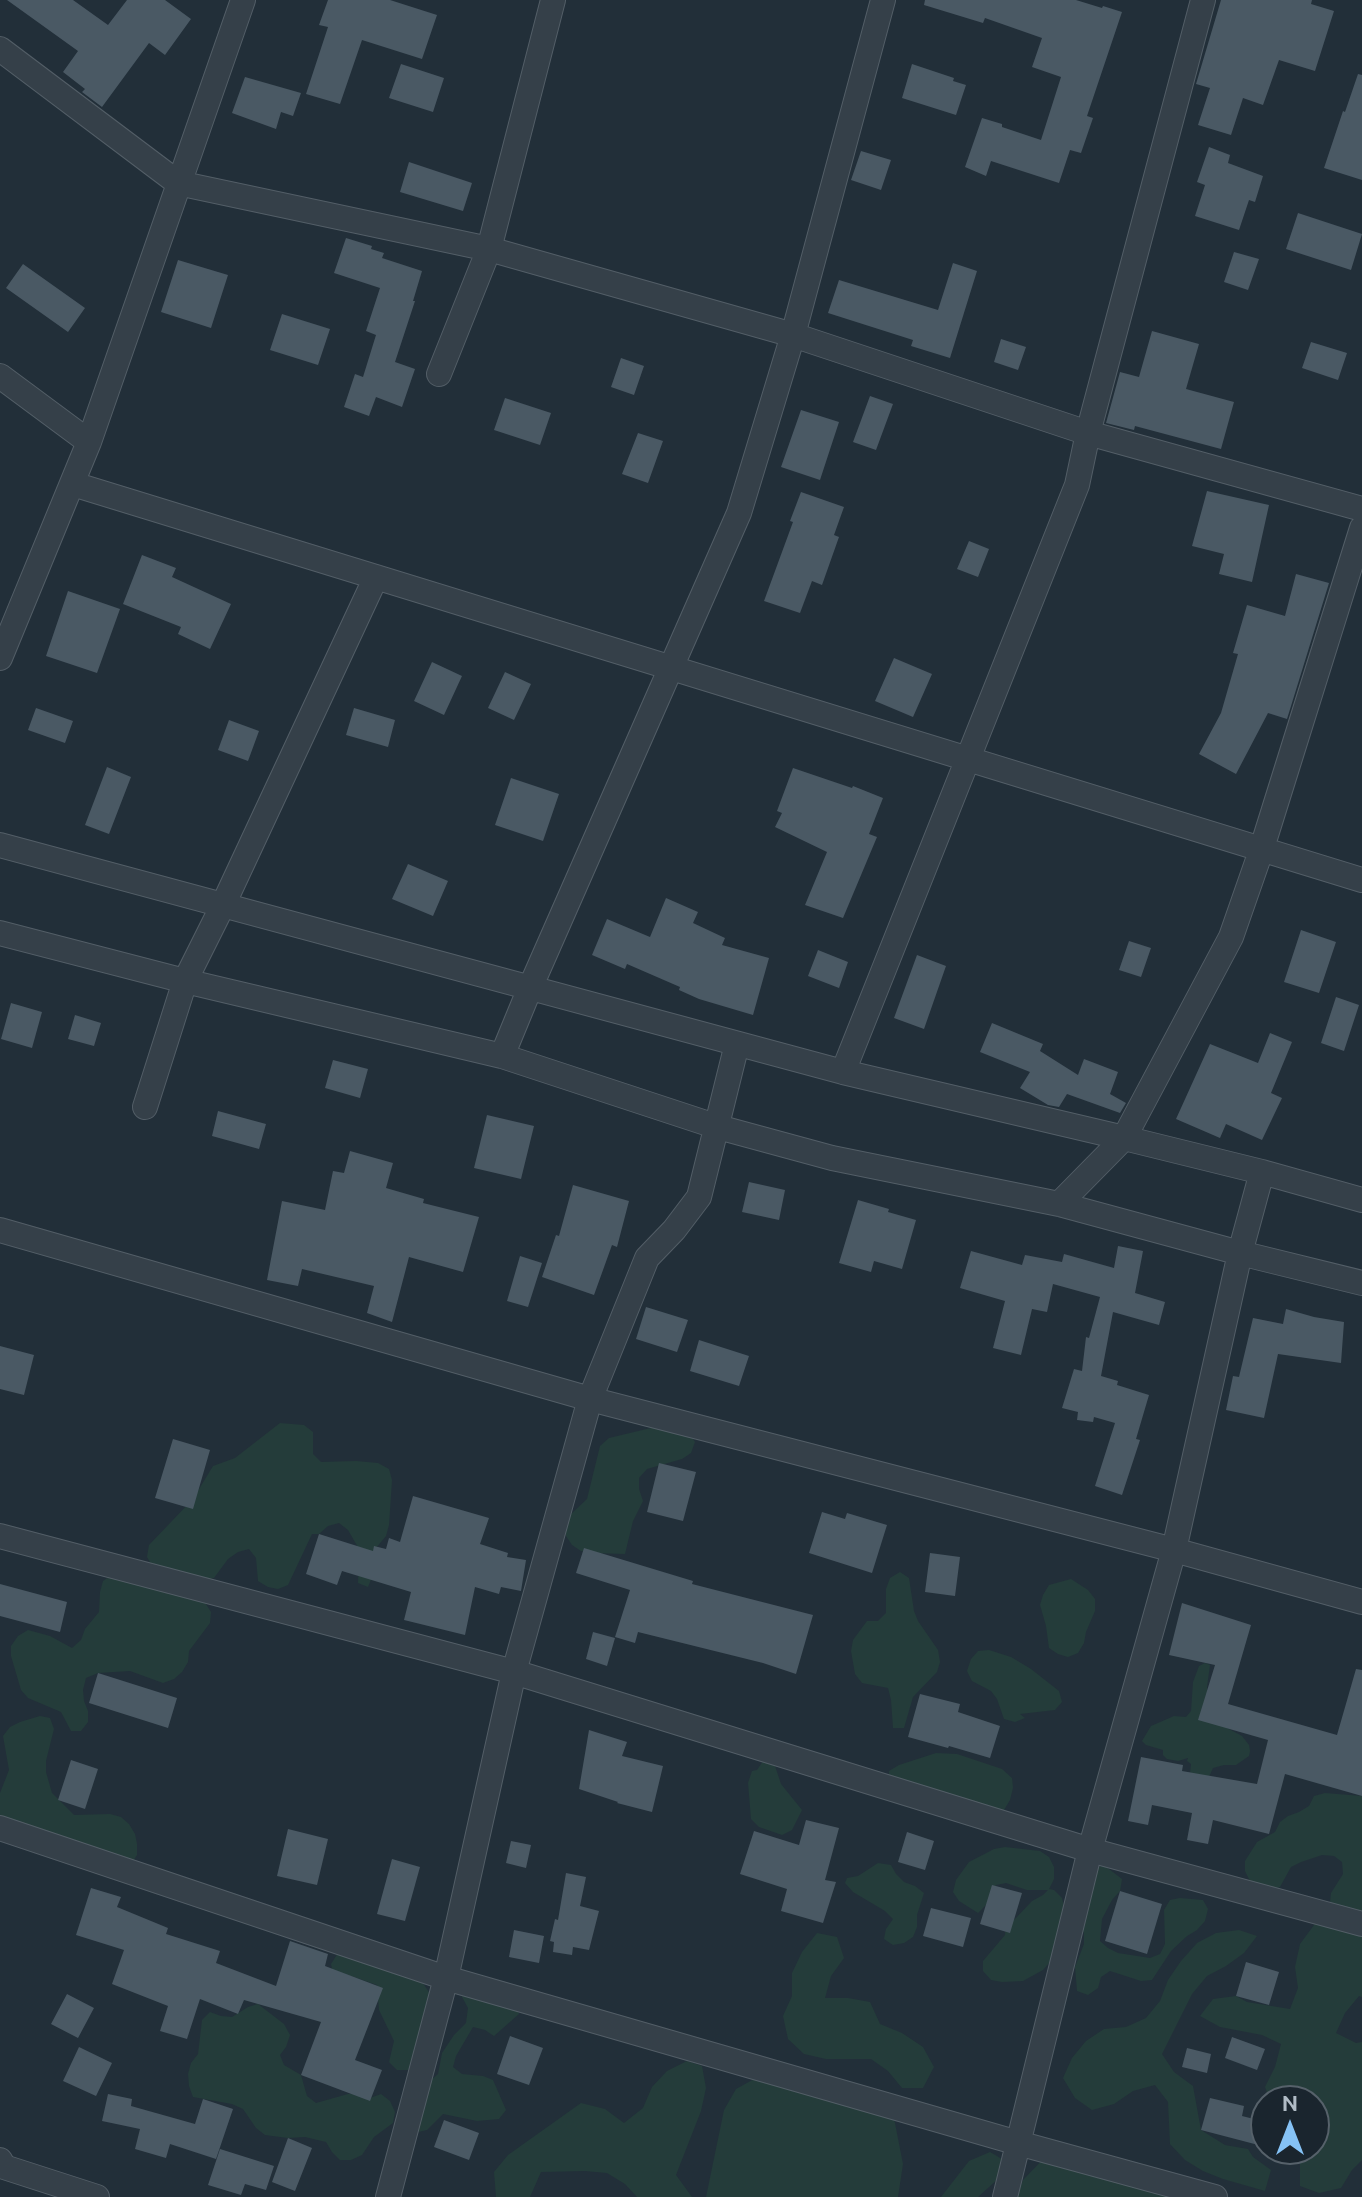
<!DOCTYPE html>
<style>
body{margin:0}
#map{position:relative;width:1362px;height:2197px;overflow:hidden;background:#222f39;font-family:Ubuntu,sans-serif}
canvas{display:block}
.north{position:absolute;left:1250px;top:2085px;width:80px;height:80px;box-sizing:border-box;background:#1a252e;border:2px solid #56616a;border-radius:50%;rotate:0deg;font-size:22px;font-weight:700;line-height:32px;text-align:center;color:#b0bbc5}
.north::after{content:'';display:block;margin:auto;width:28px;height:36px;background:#85c2f5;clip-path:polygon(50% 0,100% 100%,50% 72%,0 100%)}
</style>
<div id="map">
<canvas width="1362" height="2197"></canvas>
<div class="north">N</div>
</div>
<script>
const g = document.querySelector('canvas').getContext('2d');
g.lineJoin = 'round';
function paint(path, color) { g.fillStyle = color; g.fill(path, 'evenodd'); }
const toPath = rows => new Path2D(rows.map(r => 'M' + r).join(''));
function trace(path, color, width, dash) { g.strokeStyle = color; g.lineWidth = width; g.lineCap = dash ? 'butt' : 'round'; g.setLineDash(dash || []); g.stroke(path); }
paint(toPath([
 [280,1423,304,1425,313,1432,313,1454,321,1462,356,1461,378,1463,389,1469,392,1480,389,1525,386,1536,371,1554,372,1577,368,1587,358,1583,359,1549,348,1530,339,1523,328,1526,319,1534,312,1534,288,1585,278,1589,268,1587,258,1581,256,1558,249,1549,238,1552,228,1559,214,1578,202,1581,153,1567,147,1557,149,1545,193,1499,213,1466,235,1458],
 [655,1427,689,1433,695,1442,691,1453,682,1459,647,1469,639,1478,639,1489,643,1501,633,1521,625,1554,592,1553,581,1551,572,1545,566,1536,566,1525,570,1515,587,1499,600,1446,609,1438],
 [900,1572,909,1578,914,1611,918,1621,938,1650,940,1662,937,1672,913,1697,904,1728,893,1728,891,1700,888,1688,862,1683,855,1674,851,1651,853,1640,867,1621,878,1621,886,1613,886,1589,890,1578],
 [113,1574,204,1601,211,1612,210,1623,189,1651,188,1662,182,1672,174,1679,163,1683,130,1671,98,1673,86,1678,83,1690,84,1701,88,1711,88,1722,81,1731,71,1731,61,1712,28,1698,21,1690,11,1656,11,1646,18,1636,28,1630,50,1636,72,1648,81,1640,85,1629,99,1612,100,1592,103,1581],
 [1071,1579,1088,1590,1095,1599,1095,1611,1086,1632,1084,1643,1078,1653,1068,1657,1058,1654,1049,1648,1046,1626,1040,1605,1043,1595,1049,1585],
 [989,1650,1011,1657,1031,1669,1059,1691,1062,1702,1055,1710,1020,1714,1025,1718,1015,1722,1004,1719,997,1699,991,1691,972,1681,967,1671,971,1659,978,1651],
 [1205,1663,1210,1665,1207,1687,1208,1693,1227,1728,1242,1736,1249,1745,1250,1751,1249,1756,1236,1765,1224,1765,1213,1768,1208,1779,1190,1774,1191,1764,1187,1761,1188,1758,1178,1761,1167,1759,1163,1755,1163,1750,1146,1745,1142,1741,1151,1726,1174,1716,1186,1717,1191,1711,1193,1682,1199,1666],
 [40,1716,50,1718,54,1729,46,1761,46,1772,52,1793,74,1815,110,1814,121,1817,129,1824,135,1834,137,1844,137,1855,131,1864,0,1831,0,1793,9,1770,3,1736,10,1727,20,1722],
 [936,1753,957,1754,1002,1769,1012,1778,1013,1788,1010,1800,1004,1810,995,1816,889,1784,889,1771,899,1765],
 [763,1761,774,1763,781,1784,802,1810,792,1830,782,1835,759,1827,751,1819,748,1783,752,1771,757,1770],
 [1325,1793,1362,1796,1362,1919,1330,1903,1331,1893,1343,1874,1342,1862,1334,1856,1322,1855,1301,1862,1291,1867,1280,1887,1269,1890,1258,1888,1250,1881,1245,1871,1245,1861,1257,1842,1275,1832,1280,1822,1288,1816,1299,1812,1309,1806,1314,1796],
 [1005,1847,1040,1851,1049,1857,1054,1867,1054,1879,1049,1889,1054,1890,1062,1898,1065,1910,1058,1953,1043,1970,1023,1981,1002,1982,991,1980,983,1971,983,1961,1005,1935,1006,1925,1016,1918,1032,1901,1043,1895,1048,1890,1027,1890,1006,1883,996,1885,986,1905,978,1913,959,1901,953,1892,956,1880,969,1862,994,1849],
 [878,1863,891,1865,896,1874,904,1882,915,1886,924,1893,917,1915,917,1927,913,1937,904,1943,893,1945,884,1939,886,1929,893,1919,885,1911,853,1892,845,1883,847,1878,858,1876],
 [1105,1866,1122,1879,1120,1891,1112,1900,1102,1919,1100,1941,1108,1948,1118,1953,1150,1958,1160,1954,1165,1944,1164,1910,1170,1900,1180,1898,1203,1900,1208,1909,1205,1921,1197,1930,1187,1936,1171,1951,1152,1980,1141,1981,1110,1971,1101,1977,1098,1988,1088,1995,1077,1991,1075,1967,1084,1944,1084,1933,1072,1912,1095,1867],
 [1317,1921,1362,1932,1362,1997,1359,1996,1345,2013,1336,2033,1356,2043,1362,2042,1362,2160,1352,2170,1341,2188,1319,2193,1300,2186,1300,2164,1307,2149,1314,2149,1314,2101,1270,2101,1265,2087,1275,2067,1281,2044,1262,2035,1220,2027,1200,2016,1213,1999,1236,1996,1247,2002,1290,2009,1298,1988,1295,1967,1300,1944],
 [1239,1930,1257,1936,1244,1953,1226,1966,1207,1976,1192,1994,1162,2054,1174,2072,1193,2086,1201,2130,1225,2145,1248,2149,1253,2157,1271,2170,1265,2191,1223,2179,1203,2171,1185,2160,1170,2144,1168,2102,1155,2085,1133,2091,1114,2104,1092,2110,1075,2098,1063,2078,1072,2058,1086,2041,1104,2029,1126,2027,1146,2018,1160,2001,1168,1980,1181,1961,1197,1943,1216,1933],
 [817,1933,837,1937,844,1958,831,1976,825,1998,848,1998,870,2002,880,2024,902,2033,923,2047,934,2067,923,2088,902,2088,888,2071,871,2059,826,2059,804,2054,788,2039,783,2016,792,1996,792,1973,802,1952],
 [338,1953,416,1973,435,2001,416,2063,408,2070,397,2070,389,2062,394,2041,379,2010,377,1985,351,1976,343,1988,334,1978,331,1964],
 [461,1986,516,2003,519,2014,494,2036,485,2030,473,2027,456,2056,453,2067,462,2074,483,2076,493,2080,506,2110,499,2119,477,2121,443,2114,427,2130,414,2133,430,2081,438,2074,442,2053,454,2035,466,2023,468,2008,462,1997],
 [258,2004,284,2024,290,2035,286,2047,280,2055,284,2065,301,2075,307,2096,316,2103,348,2094,360,2094,370,2098,381,2094,390,2101,395,2112,393,2123,374,2137,362,2155,351,2160,340,2160,332,2152,326,2142,305,2137,288,2138,265,2135,256,2128,243,2109,232,2104,193,2097,189,2086,188,2074,191,2063,198,2054,202,2020,210,2012,221,2016,232,2017,248,2007],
 [687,2061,702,2066,706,2088,701,2111,676,2175,692,2197,637,2197,625,2184,607,2173,585,2171,541,2172,530,2197,496,2197,494,2172,508,2155,581,2103,605,2109,624,2123,643,2108,652,2087,667,2071],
 [756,2078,894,2118,903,2164,898,2197,706,2197,724,2110,736,2089],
 [990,2152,1007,2162,999,2178,978,2197,941,2197,969,2161],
 [1050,2152,1186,2197,1017,2197,1023,2180]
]), '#243c3a');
paint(toPath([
 [7,0,73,0,108,25,127,0,165,0,191,19,165,55,149,43,102,107,82,92,85,89,63,72,78,51],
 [328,0,390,0,437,15,422,59,362,40,340,104,306,94,328,27,319,25],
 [925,0,1076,0,1102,8,1103,6,1122,12,1087,116,1093,118,1081,153,1070,150,1059,183,991,161,986,176,965,167,982,118,1002,124,1002,127,1041,140,1061,77,1032,67,1042,38,985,18,983,23,924,5],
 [1221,0,1312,0,1311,4,1334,11,1315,71,1279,60,1263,105,1243,98,1231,135,1198,125,1210,88,1196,84],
 [401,64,444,78,433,112,389,98],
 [912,64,954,78,953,81,966,85,956,115,902,98],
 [1358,74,1362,75,1362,180,1324,168,1343,111,1345,112],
 [245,77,301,93,293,116,281,112,276,129,232,113],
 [1209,147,1230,155,1228,163,1263,176,1255,202,1249,200,1239,230,1195,216,1205,185,1197,182],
 [861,151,891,160,881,190,851,180],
 [409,162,472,183,463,211,400,192],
 [1298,213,1362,234,1351,270,1286,249],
 [346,238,372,246,371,249,384,253,382,258,422,271,413,301,415,301,395,362,415,369,402,407,376,397,369,416,344,407,355,374,363,377,376,335,366,331,380,288,334,273],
 [1234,252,1259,259,1248,290,1224,282],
 [178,260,228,275,211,328,161,312],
 [953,263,977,271,950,358,911,346,913,340,828,313,839,280,938,310],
 [23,264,85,308,68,332,6,288],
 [282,314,330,329,318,365,270,350],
 [1152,331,1199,344,1186,389,1234,402,1221,449,1135,426,1134,430,1106,423,1120,372,1139,377],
 [1001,339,1026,347,1018,370,994,362],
 [1311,342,1347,353,1338,380,1302,368],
 [621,358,644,366,634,395,611,387],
 [870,396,893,404,876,450,853,442],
 [505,398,551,413,540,445,494,430],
 [801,410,839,422,820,480,781,467],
 [638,433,663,441,648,483,622,474],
 [1207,491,1269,505,1252,582,1219,574,1224,554,1192,546],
 [801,492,844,507,834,535,839,537,822,585,812,581,800,613,764,601,793,522,790,521],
 [969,541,989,549,978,577,957,569],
 [142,555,176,568,172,577,231,604,210,649,178,634,181,627,123,604],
 [1296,574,1329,583,1287,719,1268,713,1236,774,1199,754,1221,713,1238,654,1233,653,1247,605,1285,616],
 [68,591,120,609,97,673,46,656],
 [894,658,932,674,913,717,875,701],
 [432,662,462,676,444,715,414,701],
 [505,672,531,684,514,720,488,708],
 [36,708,73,721,65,743,28,730],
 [354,708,395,720,388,747,346,735],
 [229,720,259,731,248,761,218,750],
 [107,767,131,777,109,834,85,825],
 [793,768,852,788,853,786,883,798,869,834,877,837,843,918,805,905,827,852,775,827,782,813,777,811],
 [511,778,559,794,543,841,495,825],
 [408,864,448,881,433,916,392,899],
 [666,898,698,912,693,923,725,938,722,945,769,958,753,1015,699,999,679,990,680,987,627,964,625,969,592,955,607,919,650,937],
 [1301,930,1336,942,1319,993,1284,982],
 [1129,941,1151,948,1141,977,1119,970],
 [818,950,848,962,839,988,808,976],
 [917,955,946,966,924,1029,894,1018],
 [1336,997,1359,1005,1344,1051,1321,1043],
 [11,1003,42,1012,32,1048,1,1039],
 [75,1015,101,1023,94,1046,68,1039],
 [992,1023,1043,1044,1040,1051,1078,1075,1084,1059,1118,1072,1110,1094,1126,1103,1120,1113,1067,1094,1059,1107,1048,1105,1020,1088,1030,1072,980,1052],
 [1270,1033,1292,1042,1271,1093,1282,1098,1262,1140,1226,1124,1220,1138,1176,1119,1210,1044,1258,1063],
 [333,1060,368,1069,360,1098,325,1088],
 [218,1111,266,1124,259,1149,212,1136],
 [487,1115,534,1126,521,1179,474,1168],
 [350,1151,393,1163,386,1188,424,1199,423,1203,479,1217,463,1272,409,1257,392,1322,367,1313,374,1286,302,1269,298,1286,267,1280,282,1201,325,1210,333,1171,344,1173],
 [749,1182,785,1190,779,1220,742,1212],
 [573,1185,629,1201,617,1247,612,1245,594,1295,542,1277,556,1235,559,1236],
 [858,1200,889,1209,888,1212,916,1220,902,1269,874,1261,871,1272,839,1263],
 [1118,1246,1143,1251,1135,1293,1165,1302,1159,1325,1113,1312,1101,1376,1118,1381,1117,1385,1149,1395,1136,1439,1140,1440,1122,1495,1095,1486,1115,1423,1094,1417,1093,1422,1077,1420,1078,1412,1062,1408,1074,1369,1082,1371,1086,1337,1089,1338,1100,1297,1053,1284,1047,1312,1032,1309,1021,1355,993,1348,1005,1301,960,1288,971,1251,1022,1265,1025,1255,1062,1262,1064,1254,1114,1268],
 [520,1256,542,1263,528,1307,507,1301],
 [646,1307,688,1320,677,1352,636,1339],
 [1286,1309,1314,1317,1344,1322,1341,1363,1278,1354,1264,1418,1226,1410,1233,1376,1239,1377,1253,1318,1283,1324],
 [699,1340,749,1356,739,1386,690,1371],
 [0,1346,34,1355,24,1395,0,1389],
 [173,1439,210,1450,193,1509,155,1498],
 [659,1463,696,1472,683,1521,647,1512],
 [413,1496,489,1518,480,1544,508,1553,507,1557,526,1560,521,1591,501,1587,499,1594,475,1587,465,1635,404,1620,411,1592,342,1571,337,1585,306,1574,319,1534,373,1551,374,1546,386,1549,389,1538,400,1542],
 [822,1512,845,1519,847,1513,887,1525,872,1573,809,1553],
 [584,1548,693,1581,692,1584,813,1615,796,1674,763,1663,638,1632,635,1643,615,1637,630,1590,576,1573],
 [930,1553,960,1557,955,1596,925,1592],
 [0,1584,67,1602,60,1632,0,1616],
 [1182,1603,1251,1625,1228,1704,1337,1735,1356,1669,1362,1670,1362,1796,1285,1774,1269,1834,1213,1820,1208,1844,1187,1840,1192,1813,1152,1805,1148,1825,1128,1821,1141,1757,1183,1765,1182,1771,1257,1784,1268,1740,1198,1720,1215,1665,1169,1655],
 [593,1632,615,1638,607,1666,586,1659],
 [98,1673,177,1698,168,1728,89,1703],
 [920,1694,960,1704,958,1712,1000,1726,990,1758,949,1746,948,1748,908,1737],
 [589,1730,627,1742,622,1756,663,1766,652,1812,617,1803,618,1802,579,1789],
 [71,1760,98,1769,85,1809,58,1800],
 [806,1820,839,1828,825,1880,836,1882,823,1923,781,1911,787,1889,740,1874,754,1831,799,1845],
 [288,1829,328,1839,317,1885,277,1876],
 [907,1832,934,1841,925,1870,898,1862],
 [511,1841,531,1845,526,1868,506,1863],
 [392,1859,420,1867,405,1921,377,1914],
 [566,1873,586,1877,580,1906,599,1911,589,1950,573,1947,572,1955,553,1952,554,1942,550,1941,555,1919,558,1920],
 [992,1885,1022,1893,1010,1933,980,1924],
 [91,1888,121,1897,117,1907,168,1928,166,1934,220,1951,216,1963,276,1986,290,1941,328,1954,325,1966,383,1988,355,2060,382,2070,370,2101,301,2075,321,2022,244,2000,238,2014,200,1999,187,2039,160,2031,168,2006,112,1984,124,1950,76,1935],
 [1120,1891,1162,1904,1147,1954,1105,1941],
 [931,1908,971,1918,963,1947,923,1936],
 [514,1930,544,1936,539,1963,509,1957],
 [1246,1962,1279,1972,1269,2005,1236,1996],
 [67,1994,94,2008,78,2038,51,2024],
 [510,2036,543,2048,529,2085,497,2074],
 [1232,2037,1265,2049,1257,2070,1225,2058],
 [79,2047,112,2063,96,2096,63,2081],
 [1187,2048,1211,2054,1207,2073,1182,2067],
 [108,2094,132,2099,131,2106,195,2124,203,2099,233,2109,216,2159,170,2144,166,2158,135,2149,140,2129,102,2121],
 [1210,2098,1244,2106,1242,2116,1266,2122,1266,2147,1201,2130],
 [444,2120,479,2133,469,2160,434,2147],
 [288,2138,312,2148,295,2191,272,2182],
 [220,2149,274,2166,266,2190,245,2184,241,2195,208,2185]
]), '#4a5964');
const minor = toPath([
 [0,49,178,183,489,249,793,335,1088,433,1362,509],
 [439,374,489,249,553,0],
 [0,376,89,442],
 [73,484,1362,880],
 [0,658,89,442,243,0],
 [0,845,843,1072,1124,1138,1231,937,1261,851,1362,528],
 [0,933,185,981,502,1056,718,1127,832,1158,1059,1204,1240,1253,1362,1283],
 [502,1056,530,988,739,513,793,335,883,0],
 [843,1072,1077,485,1088,433,1203,0],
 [145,1107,185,981,223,905,376,577],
 [1059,1204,1124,1138,1262,1172],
 [0,1230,590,1399,1174,1550,1362,1602],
 [0,1536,514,1672,1090,1850,1362,1924],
 [0,1828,446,1978,1018,2143,1215,2197],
 [0,2160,4,2167,97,2197],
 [388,2197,446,1978,514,1672,590,1399,647,1258,674,1230,699,1197,737,1044],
 [1005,2197,1090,1850,1174,1550,1240,1253,1262,1172,1362,1200]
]);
trace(minor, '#535e67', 26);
trace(minor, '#354049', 24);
</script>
